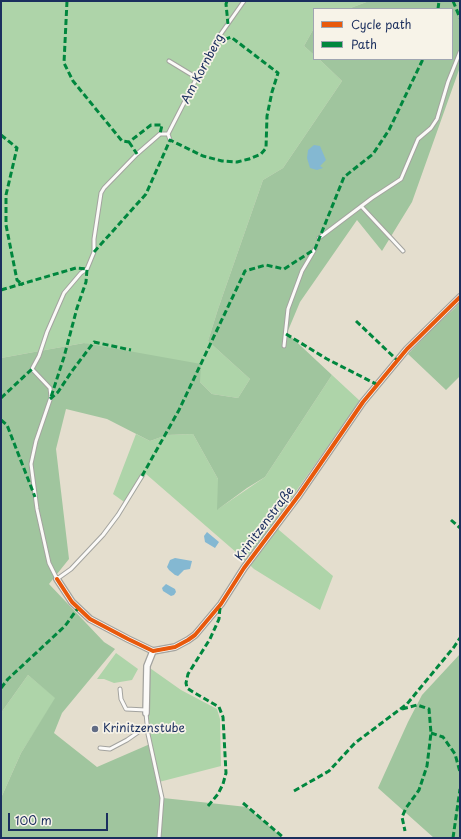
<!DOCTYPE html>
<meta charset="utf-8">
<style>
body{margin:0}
#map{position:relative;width:461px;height:839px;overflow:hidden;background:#e4dece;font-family:"Playpen Sans",sans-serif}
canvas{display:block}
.frame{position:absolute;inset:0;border:2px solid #1b2f5e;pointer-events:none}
.legend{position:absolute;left:313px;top:8px;width:140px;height:52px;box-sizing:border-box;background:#f7f3e8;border:1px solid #9fa5b1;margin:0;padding:5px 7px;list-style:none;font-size:12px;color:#1b2f5e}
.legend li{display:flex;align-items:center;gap:8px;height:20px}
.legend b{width:20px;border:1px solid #9fa5b1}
.scale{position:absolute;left:8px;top:813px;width:100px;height:18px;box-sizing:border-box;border:2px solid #1b2f5e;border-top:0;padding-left:5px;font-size:12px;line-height:14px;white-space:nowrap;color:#1b2f5e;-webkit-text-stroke:3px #f7f3e8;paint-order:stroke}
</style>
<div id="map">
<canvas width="461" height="839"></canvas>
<div class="frame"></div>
<ul class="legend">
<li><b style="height:5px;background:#e8590c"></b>Cycle path</li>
<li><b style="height:5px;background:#00873e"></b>Path</li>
</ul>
<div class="scale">100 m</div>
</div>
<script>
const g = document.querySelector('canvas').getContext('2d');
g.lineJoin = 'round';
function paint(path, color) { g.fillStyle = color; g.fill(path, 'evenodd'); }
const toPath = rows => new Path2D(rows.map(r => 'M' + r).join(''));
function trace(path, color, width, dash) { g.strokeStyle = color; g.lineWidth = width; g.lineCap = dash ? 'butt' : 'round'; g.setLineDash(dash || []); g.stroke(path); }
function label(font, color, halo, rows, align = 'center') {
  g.font = font + ' "Playpen Sans",sans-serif'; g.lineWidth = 3.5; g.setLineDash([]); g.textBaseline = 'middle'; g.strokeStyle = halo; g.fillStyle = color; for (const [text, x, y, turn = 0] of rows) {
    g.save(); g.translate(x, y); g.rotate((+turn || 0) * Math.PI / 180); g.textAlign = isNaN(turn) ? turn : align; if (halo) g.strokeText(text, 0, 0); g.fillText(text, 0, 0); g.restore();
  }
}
paint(toPath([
 [1,1,369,1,348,9,314,9,314,28,304,46,314,55,314,59,319,59,342,81,283,168,263,180,218,309,208,341,250,379,238,398,212,394,200,382,84,343,1,358],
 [332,375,360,401,277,518,279,530,333,576,320,610,254,569,237,553,146,474,127,504,113,494,136,434,150,441,167,435,193,434,218,479,218,509,265,477],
 [116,653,138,669,132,680,114,683,104,679,97,679],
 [147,666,181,690,217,709,220,719,221,766,159,782,148,734],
 [28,675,56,698,21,753,1,798,1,713]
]), '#aed4a9');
paint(toPath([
 [369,1,460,1,460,67,412,202,382,251,357,220,300,302,287,333,332,375,265,477,247,488,217,510,218,479,193,434,167,435,150,441,107,419,66,409,56,449,69,559,49,584,104,642,115,649,62,713,54,733,97,767,150,744,163,798,247,807,283,838,1,838,1,798,21,753,55,698,28,675,1,713,1,358,84,343,201,364,200,382,212,394,238,398,250,379,208,341,218,309,263,180,283,168,342,81,319,59,452,59,452,9,348,9],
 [314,28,314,55,304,46],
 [460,302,460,376,446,390,408,354,435,326,455,308],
 [460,654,460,838,434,838,378,788,408,722,422,695]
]), '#a0c59e');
paint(toPath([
 [314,145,320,146,326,160,320,166,323,168,317,170,310,168,307,158,308,150],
 [207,532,219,542,215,548,205,542,204,536],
 [175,558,192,561,190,569,184,570,178,576,175,575,169,570,167,567,170,560],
 [166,584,175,589,176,592,174,595,171,596,163,591,162,588]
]), '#84b8d2');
const service = toPath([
 [169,61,197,78],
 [170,140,168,134,209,54,218,38,244,1],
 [361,206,403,251],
 [319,238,372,198,401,179,418,139,431,128,437,119,448,82,460,52],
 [284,346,288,309,302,271,315,249],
 [142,476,118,515,103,535,71,569,57,579,49,563,37,509,31,464,36,441,51,397,50,388,32,369,39,356,47,332,64,293,81,273,87,269,94,252,94,239,101,193,104,188,137,154,160,134,168,134],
 [120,689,121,699,126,709,146,710],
 [146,713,148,734,162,798,159,838],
 [100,748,110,749,127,740,147,726]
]);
const minor = toPath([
 [57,579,72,602,90,619,128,639,153,651,175,647,188,640,195,635,221,604,244,568,299,495,363,402,407,349,460,297],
 [146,713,147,666,153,651]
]);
trace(service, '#a3a39f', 5);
trace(minor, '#a3a39f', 8);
trace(service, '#fbfaf8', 3);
trace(minor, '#fbfaf8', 5.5);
trace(toPath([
 [67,1,64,63,73,81,122,141,129,142,151,125,162,125,160,134],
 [227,1,226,4,228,24],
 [453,1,460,18],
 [438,9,439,1],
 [1,135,17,148,6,195,6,225,17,280,23,285],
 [129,142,137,154],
 [94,252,146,194,170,140,203,156,222,161,237,162,249,159,261,154,266,148,267,116,272,92,278,73,231,37,215,43],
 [1,290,76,268,87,269,86,282,77,308,64,357,51,397],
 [356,321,398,361],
 [286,334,327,359,378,385],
 [1,398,32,369],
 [50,399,58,392,72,371,94,342,131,350],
 [1,420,7,425,35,497],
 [142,476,179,410,245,271,266,265,284,269,315,249,344,177,373,154,389,130,423,59],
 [451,520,460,528],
 [1,688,8,679,65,626,78,608],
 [402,709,417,705,429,709,431,733,427,766,419,790,406,808,402,817,405,831],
 [431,733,443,737,455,754,460,772],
 [294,791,329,771,355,743,407,704,454,647,460,638],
 [243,803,284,838],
 [208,806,218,794,223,784,226,773,223,717,219,707,193,692,187,688,186,683,188,674,210,639,219,619,220,607],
 [453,838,460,789]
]), '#00873e', 3, [6, 3]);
trace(toPath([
 [57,579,72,602,90,619,128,639,153,651,175,647,188,640,195,635,221,604,244,568,299,495,363,402,407,349,460,297]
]), '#e8590c', 4);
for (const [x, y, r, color] of [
 [95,729,4,"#616c85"]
]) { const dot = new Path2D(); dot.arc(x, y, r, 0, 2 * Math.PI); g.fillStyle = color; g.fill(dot); trace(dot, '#f7f3e8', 1.5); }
label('12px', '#1b2f5e', '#f7f3e8', [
 ["Am Kornberg",203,69,-62],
 ["Krinitzenstraße",265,524,-53]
]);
label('12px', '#1b2f5e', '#f7f3e8', [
 ["Krinitzenstube",103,729]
], 'left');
</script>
